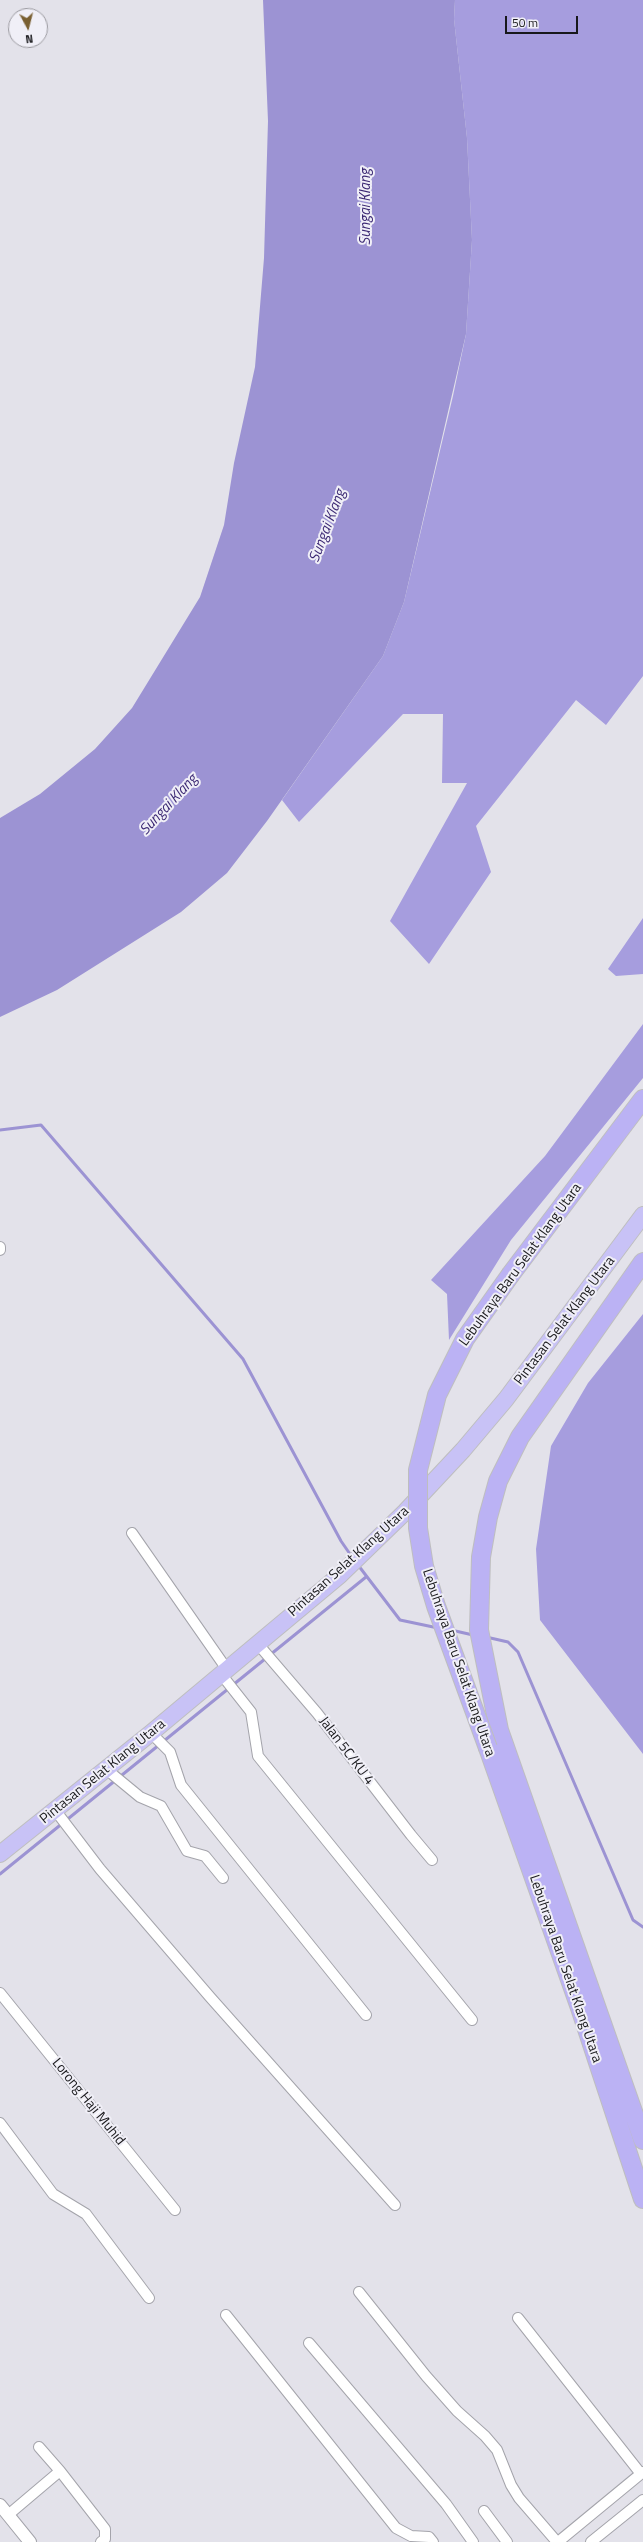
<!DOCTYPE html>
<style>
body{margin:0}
#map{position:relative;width:643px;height:2542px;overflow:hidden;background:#e3e2ea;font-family:"Titillium Web",sans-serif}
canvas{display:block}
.north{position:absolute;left:8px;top:8px;width:40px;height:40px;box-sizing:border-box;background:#f0eff7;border:1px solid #9a999f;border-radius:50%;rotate:173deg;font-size:11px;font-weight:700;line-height:16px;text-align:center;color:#18181b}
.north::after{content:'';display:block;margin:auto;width:14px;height:18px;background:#795f31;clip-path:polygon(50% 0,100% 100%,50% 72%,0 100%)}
.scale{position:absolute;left:505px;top:16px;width:73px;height:18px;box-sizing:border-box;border:2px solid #18181b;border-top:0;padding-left:5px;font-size:12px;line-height:14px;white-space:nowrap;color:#18181b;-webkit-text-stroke:3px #f0eff7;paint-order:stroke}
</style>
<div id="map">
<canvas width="643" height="2542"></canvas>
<div class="north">N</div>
<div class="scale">50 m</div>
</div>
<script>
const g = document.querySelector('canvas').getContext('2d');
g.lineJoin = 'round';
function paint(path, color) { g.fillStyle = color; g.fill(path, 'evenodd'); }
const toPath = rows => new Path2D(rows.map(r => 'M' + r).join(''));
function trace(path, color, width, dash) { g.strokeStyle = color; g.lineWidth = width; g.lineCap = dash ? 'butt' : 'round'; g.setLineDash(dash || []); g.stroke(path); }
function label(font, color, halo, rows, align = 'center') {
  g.font = font + ' "Titillium Web",sans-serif'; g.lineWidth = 4; g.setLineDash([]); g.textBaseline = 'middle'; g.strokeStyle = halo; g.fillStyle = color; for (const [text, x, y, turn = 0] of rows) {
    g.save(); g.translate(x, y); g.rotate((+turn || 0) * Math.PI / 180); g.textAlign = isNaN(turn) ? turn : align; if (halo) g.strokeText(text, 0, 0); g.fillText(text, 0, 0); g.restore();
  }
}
paint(toPath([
 [455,0,643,0,643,676,606,725,576,700,476,826,491,872,429,964,390,921,467,783,442,783,443,714,403,714,299,822,282,800,383,656,404,602,453,396,466,334,472,240,467,138,454,19],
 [643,918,643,974,616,976,608,969],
 [643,1024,643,1078,511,1240,449,1340,447,1294,431,1280,545,1156],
 [643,1314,643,1754,540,1620,536,1549,551,1446,588,1383]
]), '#a69dde');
paint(toPath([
 [263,0,455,0,454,19,467,138,472,240,466,334,404,602,383,656,267,821,227,873,181,912,57,990,0,1017,0,818,40,794,95,749,132,708,200,597,224,525,234,463,255,367,264,258,268,121]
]), '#9c93d3');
trace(toPath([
 [0,1130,41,1125,243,1359,341,1541,352,1557],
 [358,1565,400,1620,438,1628],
 [451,1630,473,1635],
 [486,1637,508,1642,518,1652,633,1920,643,1927],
 [0,1874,366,1577]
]), '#9c93d3', 3);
const minor = toPath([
 [0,1250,0,1247],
 [132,1533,226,1668],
 [257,1643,317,1713,411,1835,432,1860],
 [221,1674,251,1712,258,1756,472,2020],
 [151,1733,170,1752,181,1785,366,2015],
 [106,1769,140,1797,161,1806,187,1851,205,1856,223,1878],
 [55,1810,100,1869,210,1997,395,2205],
 [0,1993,175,2210],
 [0,2123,53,2194,86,2214,149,2298],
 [359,2292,426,2376,457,2411,485,2436,497,2450,511,2485,519,2498,557,2542],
 [226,2315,396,2528,411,2536,429,2537,433,2542],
 [518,2318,641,2474],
 [309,2343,446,2504,473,2542],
 [60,2471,105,2529,105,2539,101,2542],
 [484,2511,507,2542],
 [8,2515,60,2471,39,2447],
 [558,2542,643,2472],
 [591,2542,643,2500]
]);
const tertiary = toPath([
 [0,2505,30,2542]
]);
const trunk = toPath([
 [0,1854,151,1733,340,1575,405,1512,463,1450,506,1399,643,1215]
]);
const motorway = toPath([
 [643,1262,520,1437,498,1481,488,1517,481,1557,479,1630,499,1730,643,2140],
 [511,1274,643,1099],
 [488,1748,580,2008,643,2199]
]);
trace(minor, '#a4a4ab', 12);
trace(tertiary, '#a4a4ab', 14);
trace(trunk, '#bebebf', 18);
trace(motorway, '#bebebf', 20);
trace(minor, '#fff', 10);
trace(tertiary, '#fff', 12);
trace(trunk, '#c8c2f6', 16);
trace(motorway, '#bbb2f4', 18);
const motorwayBridge = toPath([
 [488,1748,436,1606,424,1566,418,1528,418,1470,437,1395,465,1339,511,1274]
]);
trace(motorwayBridge, '#bebebf', 20, []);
trace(motorwayBridge, '#bbb2f4', 18);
label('14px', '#18181b', '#f0eff7', [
 ["Lebuhraya Baru Selat Klang Utara",521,1265,-54],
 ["Pintasan Selat Klang Utara",565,1321,-53],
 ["Pintasan Selat Klang Utara",349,1562,-42],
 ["Lebuhraya Baru Selat Klang Utara",458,1663,71],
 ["Jalan 5C/KU 4",346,1751,53],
 ["Pintasan Selat Klang Utara",103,1772,-39],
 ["Lebuhraya Baru Selat Klang Utara",565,1969,71],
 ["Lorong Haji Muhid",88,2102,51]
]);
label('italic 15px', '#3b2873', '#f0eff7', [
 ["Sungai Klang",366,207,-90],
 ["Sungai Klang",328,526,-69],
 ["Sungai Klang",169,805,-47]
]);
</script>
